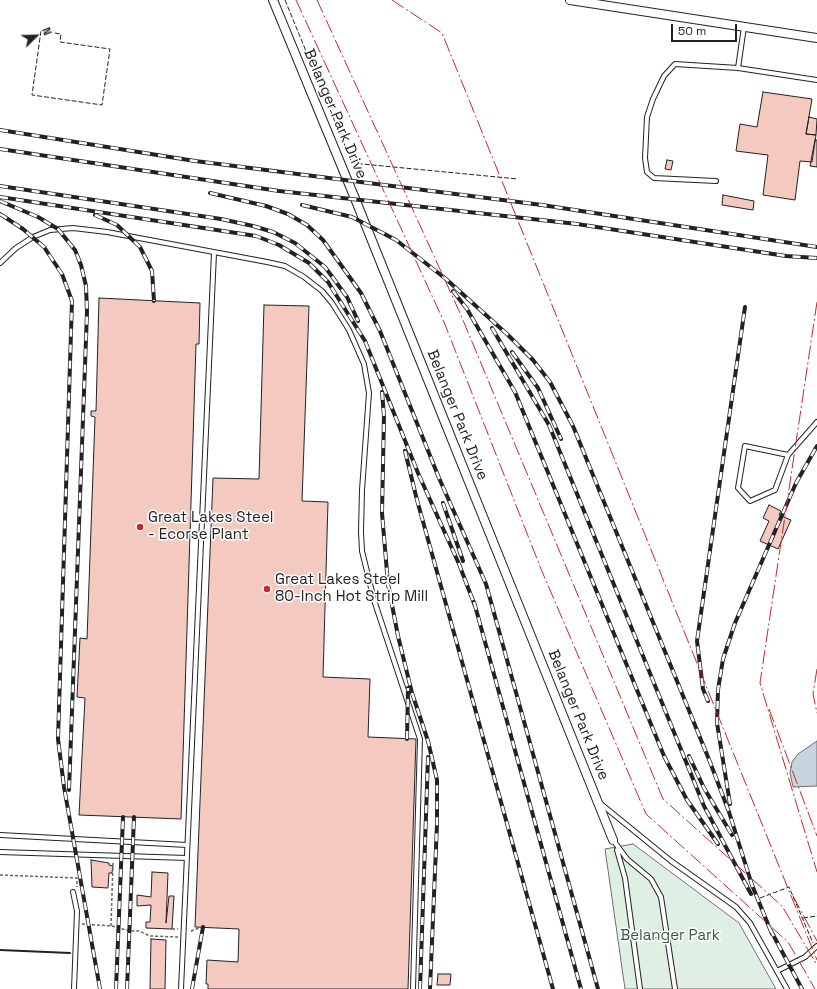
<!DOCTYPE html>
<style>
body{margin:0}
#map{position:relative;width:817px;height:989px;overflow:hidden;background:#fff;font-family:"Space Grotesk",sans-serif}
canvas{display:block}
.north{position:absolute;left:16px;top:16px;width:40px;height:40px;-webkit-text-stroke:3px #fff;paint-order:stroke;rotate:67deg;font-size:11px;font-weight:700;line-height:16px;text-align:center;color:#222}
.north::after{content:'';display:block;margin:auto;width:14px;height:18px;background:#222;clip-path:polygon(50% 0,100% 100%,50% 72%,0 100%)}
.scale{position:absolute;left:671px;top:24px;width:66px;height:18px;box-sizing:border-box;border:2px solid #222;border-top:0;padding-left:5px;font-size:12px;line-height:14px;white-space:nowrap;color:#222;-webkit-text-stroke:3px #fff;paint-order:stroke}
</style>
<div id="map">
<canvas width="817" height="989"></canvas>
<div class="north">N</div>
<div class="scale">50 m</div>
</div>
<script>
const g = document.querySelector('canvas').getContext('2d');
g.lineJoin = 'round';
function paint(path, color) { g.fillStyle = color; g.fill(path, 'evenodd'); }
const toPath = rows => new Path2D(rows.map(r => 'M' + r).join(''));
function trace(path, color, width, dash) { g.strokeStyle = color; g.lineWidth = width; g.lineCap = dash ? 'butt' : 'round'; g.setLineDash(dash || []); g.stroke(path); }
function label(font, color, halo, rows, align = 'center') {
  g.font = font + ' "Space Grotesk",sans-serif'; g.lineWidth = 3; g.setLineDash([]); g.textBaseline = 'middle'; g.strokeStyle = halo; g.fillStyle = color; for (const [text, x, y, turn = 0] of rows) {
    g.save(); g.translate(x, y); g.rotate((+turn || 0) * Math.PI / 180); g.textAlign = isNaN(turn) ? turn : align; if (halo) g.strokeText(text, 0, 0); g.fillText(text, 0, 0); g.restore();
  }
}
const green = toPath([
 [633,844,739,923,776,989,625,989,605,849,633,844]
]);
paint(green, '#e0efe3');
trace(green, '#6f6f6f', 1);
const water = toPath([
 [817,741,817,786,793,787,790,773,792,762,798,754,817,741]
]);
paint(water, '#c7d3dd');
trace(water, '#6f6f6f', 1);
const building = toPath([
 [763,92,812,99,806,134,816,135,812,162,800,161,795,200,763,195,768,155,736,151,740,124,757,127,763,92],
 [809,117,817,119,816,135,806,134,809,117],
 [815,140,817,140,817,167,810,166,815,140],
 [667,160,673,161,671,170,665,169,667,160],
 [723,195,754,201,753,210,722,205,723,195],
 [99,298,200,303,199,344,196,344,181,819,79,815,85,698,77,697,80,638,87,639,95,417,91,416,91,411,96,411,99,298],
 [264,305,309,306,302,501,328,502,323,677,370,679,368,737,416,739,408,989,208,989,208,984,206,984,207,960,238,962,239,929,195,927,213,478,259,479,264,305],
 [769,505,781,511,779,515,791,520,778,549,760,541,769,521,763,518,769,505],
 [91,860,109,863,109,865,113,866,112,873,109,873,108,888,92,887,91,860],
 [152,872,168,873,166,923,169,896,174,896,172,929,146,928,146,922,150,922,151,905,137,906,137,895,151,897,152,872],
 [151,939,166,940,165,989,150,989,151,939],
 [438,974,451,974,450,985,437,985,438,974]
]);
paint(building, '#f3c9c0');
trace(building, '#222', 1);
const lane = toPath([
 [744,27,738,68,817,80],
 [716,181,654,178,647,172,645,158,647,117,653,99,664,76,675,64,738,68],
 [0,263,16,248,33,237,50,230,73,228,107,232,267,262,285,266,304,277,322,291,332,303,349,330,364,364,369,393,362,490,361,532,362,551,374,600,420,739,413,989],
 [788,455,745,446,738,488,750,501,775,490,788,455,817,422],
 [601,804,671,861,736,907,750,923,787,989],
 [0,835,187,845],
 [613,840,627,859,651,879,661,897,675,989],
 [617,850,625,878,640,989],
 [0,852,187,858],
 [73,892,77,911,74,989],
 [632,936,667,935],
 [777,971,805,957,817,946],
 [181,989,214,253]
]);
const street = toPath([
 [273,0,356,201,613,840],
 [570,0,817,38]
]);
trace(lane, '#222', 6);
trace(street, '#222', 10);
trace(toPath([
 [0,875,77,878,77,887],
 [82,924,112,926,130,931,139,931,150,936,178,937],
 [111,926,113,862],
 [172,929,178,929],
 [191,931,202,927]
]), '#646464', 1.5, [3, 2]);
trace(lane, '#fff', 4);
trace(street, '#fff', 8);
const rail = toPath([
 [0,130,195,161,542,205,817,247],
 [0,149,279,191,577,224,786,256,817,258],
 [0,186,221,219,253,226,273,232,295,243,325,267,347,297,358,321],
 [210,193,266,206,288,214,307,225,323,240,361,293,380,331,439,478,486,584,598,989],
 [0,197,256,236,279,245,309,263,328,282,365,341,418,473,459,564,475,606],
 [0,201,38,217,58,229,75,250,81,265,86,286,87,312,69,790],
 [302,205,352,217,396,240,446,279,508,335,533,360,550,382,573,426,710,762,729,812,752,885,772,934],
 [0,214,23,229,44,247,62,274,72,301,58,739,64,787,100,989],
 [95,215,117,225,140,247,152,271,154,301],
 [453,291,467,309,515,392,664,756,687,800,718,844],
 [492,328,549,425,704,806,751,894],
 [512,352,538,388,561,439],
 [382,392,384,416,382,513,388,584,398,636,412,693,428,741,437,780,437,824,430,989],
 [405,451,417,500,553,989],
 [443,503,463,561],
 [474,602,581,989],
 [708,701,703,689,697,641,745,307],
 [407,739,408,688],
 [689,756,704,788,732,835],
 [730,804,717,723,718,690,723,659,735,623,796,483,817,446],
 [770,929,802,989],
 [116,989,123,817],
 [127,989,134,817],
 [192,989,203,927],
 [420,989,428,757]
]);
trace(rail, '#222', 4);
trace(rail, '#fff', 2.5, [8]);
trace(toPath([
 [285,0,352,163,518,179],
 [41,31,61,34,60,42,110,49,102,105,32,95,41,31],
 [760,898,789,887,813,943],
 [803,918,817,916]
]), '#222', 1, [5, 2]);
trace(toPath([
 [0,950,70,953]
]), '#222', 2);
trace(toPath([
 [296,0,444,322,541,569,646,814,788,942,815,989],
 [317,0,460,313,663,799,782,906,817,965],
 [392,0,442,33,817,960],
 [817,302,760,683,817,872],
 [817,669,813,694,817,713],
 [769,709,817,836],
 [793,896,817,941]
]), '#c62828', 1, [14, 3, 2, 3]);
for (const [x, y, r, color] of [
 [140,527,4,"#c62828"],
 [267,589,4,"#c62828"]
]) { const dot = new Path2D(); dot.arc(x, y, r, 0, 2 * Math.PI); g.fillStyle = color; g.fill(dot); trace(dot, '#fff', 1.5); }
label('15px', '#222', '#fff', [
 ["Belanger Park Drive",335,114,67],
 ["Belanger Park Drive",457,415,68],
 ["Belanger Park Drive",578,715,68]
]);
label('15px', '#222', '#fff', [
 ["Great Lakes Steel",148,518],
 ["- Ecorse Plant",148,535],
 ["Great Lakes Steel",275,580],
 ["80-Inch Hot Strip Mill",275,597]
], 'left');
label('15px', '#2f5e38', '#fff', [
 ["Belanger Park",670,936]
]);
</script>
